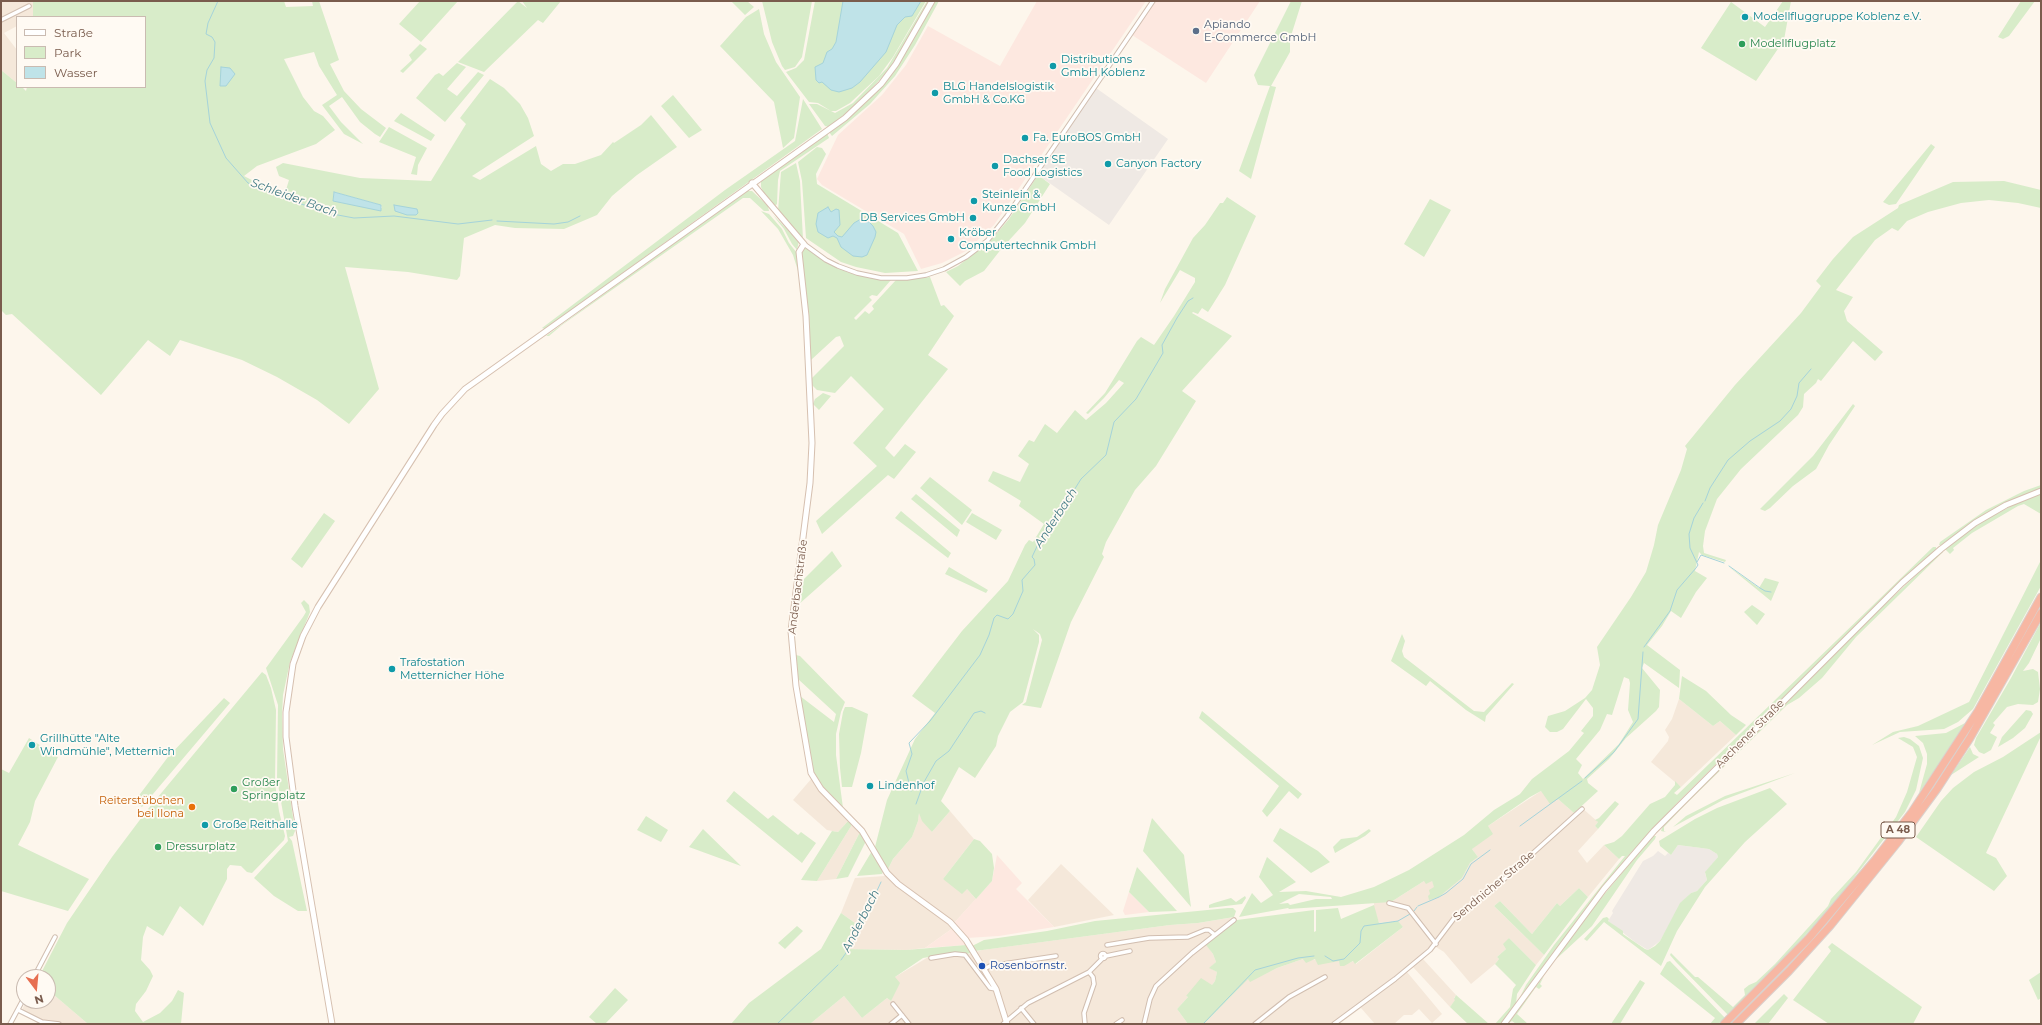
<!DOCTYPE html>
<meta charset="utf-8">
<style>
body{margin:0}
#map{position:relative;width:2042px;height:1025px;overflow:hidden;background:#fdf6ec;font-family:Montserrat,sans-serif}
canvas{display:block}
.frame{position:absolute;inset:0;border:2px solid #7a5c4d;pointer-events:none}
.legend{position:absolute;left:16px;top:16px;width:130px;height:72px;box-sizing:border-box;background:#fffaf3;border:1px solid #cabbb1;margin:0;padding:5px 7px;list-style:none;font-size:12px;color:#7a5c4d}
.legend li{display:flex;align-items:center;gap:8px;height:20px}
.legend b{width:20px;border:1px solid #cabbb1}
.north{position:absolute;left:16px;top:969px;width:40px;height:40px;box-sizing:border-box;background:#fffaf3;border:1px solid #cabbb1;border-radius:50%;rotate:164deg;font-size:11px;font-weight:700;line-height:16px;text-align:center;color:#7a5c4d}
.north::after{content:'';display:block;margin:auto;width:14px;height:18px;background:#e76f51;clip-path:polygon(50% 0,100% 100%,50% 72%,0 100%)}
</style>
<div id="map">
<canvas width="2042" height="1025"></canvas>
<div class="frame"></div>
<ul class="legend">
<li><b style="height:5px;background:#fff"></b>Straße</li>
<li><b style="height:11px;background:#d8ecc9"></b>Park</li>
<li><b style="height:11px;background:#bfe3e8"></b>Wasser</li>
</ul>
<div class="north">N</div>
</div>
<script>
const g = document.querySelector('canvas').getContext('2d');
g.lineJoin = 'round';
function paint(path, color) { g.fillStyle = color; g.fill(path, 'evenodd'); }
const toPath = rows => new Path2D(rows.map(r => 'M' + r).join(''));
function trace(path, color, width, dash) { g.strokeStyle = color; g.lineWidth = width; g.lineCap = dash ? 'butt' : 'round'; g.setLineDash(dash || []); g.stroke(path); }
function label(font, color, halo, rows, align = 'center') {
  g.font = font + ' Montserrat,sans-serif'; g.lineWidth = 3.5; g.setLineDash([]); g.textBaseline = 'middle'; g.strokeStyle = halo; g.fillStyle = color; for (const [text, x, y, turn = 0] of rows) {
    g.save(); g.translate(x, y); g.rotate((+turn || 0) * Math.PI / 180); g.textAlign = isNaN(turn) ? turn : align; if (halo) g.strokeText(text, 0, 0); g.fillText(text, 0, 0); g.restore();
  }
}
paint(toPath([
 [1,1,33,1,34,17,17,17,17,26,4,33,17,50,17,83,1,70],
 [1679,699,1713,726,1720,721,1736,735,1681,787,1651,762,1668,741,1669,737,1665,730,1672,719],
 [812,778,849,820,838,832,827,830,793,800],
 [1541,791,1557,798,1574,813,1581,807,1598,822,1595,826,1598,829,1578,851,1587,863,1604,845,1619,859,1588,897,1579,888,1560,906,1557,903,1532,934,1500,901,1494,906,1544,955,1536,965,1509,938,1506,949,1497,957,1499,959,1495,964,1471,984,1444,952,1436,947,1423,959,1456,995,1454,998,1456,1000,1450,1007,1413,967,1407,972,1442,1014,1432,1023,1419,1009,1412,1015,1404,1015,1394,1024,1375,1024,1361,1008,1339,1024,1204,1024,1248,978,1250,981,1277,968,1303,959,1339,961,1341,966,1354,961,1356,964,1403,927,1397,921,1379,923,1374,909,1374,902,1391,902,1424,881,1432,881,1439,897,1462,878,1470,863,1478,857,1472,849,1488,826],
 [950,811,974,839,943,879,966,888,976,899,955,922,956,924,953,928,925,948,906,950,844,949,855,923,841,913,855,878,885,876,888,873,887,871,893,859,912,837,918,821,919,812,932,832],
 [853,823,860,832,836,879,817,881],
 [1061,864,1114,915,1054,927,1028,900],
 [1234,917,1204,941,1213,954,1216,962,1210,968,1217,972,1215,981,1212,985,1186,996,1188,997,1177,1009,1188,1024,810,1024,844,996,862,1018,887,998,891,1001,895,977,930,956,959,952,969,954,982,950,1170,925,1198,923],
 [48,984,56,988,54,995,88,1024,61,1024,57,1021,44,1021,22,1010,26,1001,48,1001]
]), '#f5e8da');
paint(toPath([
 [1037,1,1146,1,994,225,966,251,942,263,921,269,904,234,899,231,822,185,817,179,838,135,882,95,906,65,928,26,1000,66],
 [1155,1,1260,1,1206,83,1132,35],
 [997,855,1022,883,1016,889,1054,927,999,936,967,938,954,923,992,881],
 [1129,892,1149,912,1125,915,1123,911],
 [953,928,966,945,925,948]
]), '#fde8e0');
paint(toPath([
 [1096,88,1168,139,1109,225,1038,175],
 [1678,845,1709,849,1717,854,1718,857,1705,873,1707,880,1697,891,1691,893,1683,901,1660,941,1648,950,1635,942,1608,921,1613,913,1612,911,1643,861,1653,856,1658,851,1665,856,1668,853,1671,855]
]), '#efe9e4');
paint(toPath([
 [33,1,284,1,286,7,313,6,312,1,319,1,339,60,330,64,344,91,361,109,386,128,380,137,375,134,360,122,342,97,329,106,341,122,363,144,344,134,322,105,337,95,319,66,314,52,284,59,303,97,314,111,323,116,335,130,316,144,257,166,244,176,273,191,285,193,289,180,279,176,276,167,283,163,360,178,431,181,466,124,460,118,490,79,504,88,520,104,528,118,534,136,472,176,480,180,536,146,541,164,551,171,563,164,575,164,601,155,613,142,614,143,641,125,651,115,677,147,637,175,612,196,597,215,564,229,515,228,495,225,464,238,460,276,457,280,408,272,345,267,379,389,349,424,317,400,277,377,242,360,180,340,170,356,148,340,101,395,12,314,6,315,1,310,1,70,17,83,17,87,22,87,26,91,27,87,145,87,145,17,33,17],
 [334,192,381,205,382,208,333,201],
 [420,1,458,1,421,42,399,24],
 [518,1,527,8,522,1,561,1,543,23,538,20,484,72,458,62],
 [731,1,747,1,754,7,745,15],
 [762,1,812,1,802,57,795,67,785,70,782,66,772,42],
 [815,1,926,1,893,57,879,76,850,103,836,111,831,111,818,103,809,102,786,72,796,68,804,60],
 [927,1,930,1,888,71,853,108,829,127,825,126,809,104,817,104,835,113,853,103,887,68],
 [935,1,939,1,915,45,895,76,870,104,832,136,829,132,862,106,897,65],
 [1291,1,1302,1,1290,39,1290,52,1271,86,1276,87,1251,179,1239,171,1270,86,1258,85,1254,75],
 [1783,1,1791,1,1784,40,1756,81,1701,48,1731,2,1765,27],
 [2021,1,2035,1,2009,36,2003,39,1998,37],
 [759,9,764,34,776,62,800,97,794,138,783,148,774,102,720,46,746,17],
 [420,44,427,49,403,73,400,71,412,60,409,55],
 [457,63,466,67,447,89,457,96,478,72,484,75,445,122,416,98,435,75,439,73,443,76],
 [673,95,702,130,689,138,661,106],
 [803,99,822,129,545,329,542,328,725,190,795,141],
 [401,113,435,135,431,141,394,121],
 [389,127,427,148,418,165,417,175,411,174,416,157,379,142],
 [827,133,829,138,780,171,778,180,777,204,774,207,765,196,761,187,761,180],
 [1931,144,1935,147,1896,204,1889,205,1883,202],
 [817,147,822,148,826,154,816,174,817,184,898,233,918,271,885,273,856,267,841,262,806,238,802,181,798,162],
 [796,163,800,181,803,239,778,211,781,172],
 [1038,175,1050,184,1025,223,1002,248,984,271,965,281,960,286,946,272,958,266,991,240,1009,219],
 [2004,181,2041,190,2041,208,2018,203,1989,200,1961,203,1928,212,1907,221,1898,231,1892,228,1875,240,1836,290,1853,297,1844,311,1847,321,1883,352,1875,361,1853,341,1821,381,1818,379,1816,383,1804,394,1803,407,1798,415,1741,469,1717,499,1705,531,1703,546,1704,553,1726,560,1725,562,1702,555,1699,552,1695,571,1707,578,1696,592,1681,618,1671,611,1662,626,1647,645,1680,670,1679,688,1644,663,1642,668,1660,690,1659,707,1656,711,1626,738,1609,759,1587,779,1588,783,1598,791,1574,813,1558,799,1550,804,1541,791,1530,797,1488,826,1493,834,1472,849,1478,857,1470,863,1462,878,1439,897,1429,900,1428,896,1430,894,1429,890,1434,887,1432,881,1426,884,1424,881,1391,902,1289,909,1288,908,1239,917,1252,893,1261,903,1273,895,1259,877,1267,857,1296,882,1279,892,1306,891,1341,897,1374,887,1409,870,1464,835,1494,810,1520,794,1532,779,1569,751,1584,733,1581,731,1593,716,1593,708,1586,699,1563,729,1557,732,1550,732,1545,727,1548,716,1565,711,1585,698,1592,690,1600,665,1597,647,1631,597,1646,572,1654,545,1658,525,1681,470,1687,449,1685,446,1735,385,1801,313,1821,286,1816,281,1833,259,1853,237,1898,208,1899,205,1953,182],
 [1624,677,1629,679,1630,683,1628,710,1633,722,1619,744,1583,779,1578,773,1582,765,1576,759,1600,730,1607,714,1612,715],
 [1299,894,1331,897,1332,899,1316,899,1290,905,1288,903,1279,904],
 [746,191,752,191,768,206,769,211,764,211,750,198,743,198,562,325,549,336,546,336],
 [1227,197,1256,216,1225,285,1208,312,1202,308,1198,314,1193,312,1192,313,1232,336,1182,391,1196,401,1156,466,1135,490,1106,542,1102,554,1104,557,1071,622,1041,708,1022,705,1026,702,1042,640,1040,634,1033,629,1039,635,1039,642,1023,702,1010,712,998,736,996,746,975,778,959,767,941,801,950,811,932,832,922,821,919,813,918,821,912,837,893,859,887,871,875,847,887,800,915,739,935,713,912,696,962,631,1008,581,1025,545,1029,540,1033,542,1044,524,1019,506,1021,501,988,481,993,471,1020,482,1029,464,1018,456,1029,440,1034,442,1045,424,1057,433,1075,410,1086,420,1106,403,1124,383,1119,380,1104,398,1088,414,1086,413,1105,393,1137,341,1141,337,1154,345,1174,316,1195,282,1195,278,1180,270,1160,303,1165,289,1193,238,1205,225,1220,203,1223,203],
 [1430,199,1451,210,1424,257,1404,244],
 [761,211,769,214,782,229,789,243,797,253,799,274,793,255,778,229],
 [773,215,799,241,797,250,792,244,784,229],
 [806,248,847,272,867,277,891,280,877,296,872,295,869,297,872,300,854,318,856,320,865,311,869,314,874,309,872,306,896,280,930,277,941,306,944,305,954,316,928,355,948,369,885,448,894,457,905,444,916,452,894,479,888,475,822,534,816,521,877,466,853,443,884,409,851,376,835,393,817,390,812,385,812,378,844,346,840,336,836,337,811,360,805,282,801,255,802,250],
 [823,393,831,396,819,410,813,404,815,399],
 [1853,404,1855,406,1829,445,1816,469,1793,486,1770,508,1765,511,1760,509,1813,456],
 [930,477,972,510,962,525,920,488],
 [2041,485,2041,489,2018,497,1986,513,1941,545,1939,545,1940,542,1986,510,2024,491],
 [916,494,960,530,957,537,911,499],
 [2041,494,2041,514,2024,504,2018,506,1972,533,1953,548,1954,550,1950,554,1945,549,1959,538,1985,520,2021,501],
 [901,511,951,553,948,558,895,518],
 [324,513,335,521,302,568,291,559],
 [972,513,1002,530,996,540,966,522],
 [1933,547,1936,547,1936,549,1889,593,1750,730,1677,803,1628,856,1520,997,1526,985,1554,945,1625,856,1622,856,1619,859,1604,845,1614,842,1622,836,1650,804,1665,797,1675,785,1675,781,1681,787,1674,793,1677,795],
 [832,551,842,566,798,605,795,638,796,655,800,656,845,702,841,712,836,734,836,755,843,808,822,788,812,771,800,696,834,722,836,714,798,679,793,629,799,581,802,581],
 [1941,552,1943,552,1856,637,1822,678,1799,698,1787,705,1685,805,1664,827,1664,831,1666,832,1661,831,1663,825,1880,609],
 [2041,560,2041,586,1973,709,1958,722,1944,729,1900,732,1872,745,1893,732,1918,726,1969,702],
 [1728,566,1759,588,1765,578,1779,582,1771,601],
 [949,567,988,590,986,593,945,574],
 [304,600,309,605,310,612,290,662,283,695,282,716,283,749,295,831,293,836,289,837,292,841,307,911,298,911,274,896,254,878,288,841,277,779,278,705,266,668,303,617,306,612,301,603],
 [1752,605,1765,614,1757,625,1744,612],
 [2041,622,2041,638,2029,663,2023,671,2033,669,2038,672,2040,689,2038,702,2033,705,2018,704,2007,707,1993,723,1995,725,1990,733,1997,737,1991,750,1984,754,1979,752,1974,745,1976,738,2011,678],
 [1402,634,1405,641,1402,651,1404,657,1474,711,1484,712,1512,683,1514,684,1486,716,1485,722,1466,710,1430,681,1426,686,1391,661],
 [262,672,266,675,271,688,276,710,275,783,279,811,285,836,284,840,252,873,247,872,241,866,230,865,227,869,227,879,203,926,180,906,163,936,147,926,143,937,141,960,150,970,153,976,146,991,136,1004,135,1011,143,1022,160,1013,172,1001,178,990,184,993,181,1024,88,1024,54,995,56,988,48,984,48,977,39,977,67,923,112,857,148,809],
 [1682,676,1706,691,1731,715,1746,725,1736,735,1720,721,1713,726,1679,699],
 [224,698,230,703,142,807,134,802,168,757],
 [845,707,852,707,868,714,861,753,852,787,842,787,840,768,839,734,843,712],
 [2026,710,2031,711,2033,714,2025,728,2013,738,1998,747,2002,737],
 [1202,711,1302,794,1298,799,1289,791,1267,817,1262,811,1279,786,1199,718],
 [1965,723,1950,748,1919,793,1927,764,1927,754,1923,743,1915,736,1946,733],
 [2041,732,2041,736,1986,853,1996,858,2007,876,1994,891,1916,837,1941,801,1953,788,1974,772,2003,757],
 [1904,737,1910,739,1919,746,1923,758,1916,790,1905,812,1832,906,1779,964,1728,1015,1676,962,1670,955,1671,953,1695,977,1698,977,1733,1007,1745,995,1744,989,1749,985,1756,982,1775,964,1828,906,1831,899,1856,872,1896,817,1907,792,1917,757,1913,747,1898,738],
 [29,738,58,757,35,801,30,822,18,845,89,879,68,911,1,891,1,769,9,773],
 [1970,747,1973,754,1979,757,1951,775],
 [1795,773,1723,800,1673,827,1686,816,1725,796],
 [1770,788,1787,804,1745,842,1705,887,1677,931,1661,966,1604,922,1587,941,1584,939,1603,918,1607,917,1609,919,1608,921,1623,931,1623,934,1645,949,1648,950,1655,946,1660,941,1680,903,1691,893,1697,891,1707,880,1705,872,1718,857,1717,854,1709,849,1678,845,1671,855,1660,846,1659,841,1695,819,1717,808],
 [734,791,768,819,773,815,798,835,801,832,816,843,802,863,726,801],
 [1615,801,1619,804,1598,829,1595,826,1598,822,1595,820,1599,818],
 [646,816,668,830,661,842,637,830],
 [1152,818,1184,855,1191,907,1143,851],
 [849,820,853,823,817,881,801,880,832,831,838,832],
 [1280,828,1318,851,1330,862,1311,873,1273,841],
 [703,829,741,866,689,847],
 [1369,829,1371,831,1365,836,1335,853,1333,847,1341,839,1357,837],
 [860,832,866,841,848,877,836,879],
 [1653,836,1656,836,1655,839,1637,860,1592,926,1553,962,1597,903],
 [974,839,980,841,992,854,994,868,992,881,976,899,967,889,962,894,943,879],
 [872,851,883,872,882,874,857,876],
 [1137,867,1177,911,1149,912,1129,892],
 [1579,888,1588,897,1544,955,1494,906,1500,901,1532,934,1557,903,1560,906],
 [1245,896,1246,898,1242,904,1209,908,1209,905,1214,903,1231,898,1236,902],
 [1374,905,1379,923,1398,921,1403,927,1355,964,1353,961,1344,966,1340,966,1339,961,1318,965,1315,959,1306,963,1303,959,1277,968,1250,982,1248,979,1204,1024,1188,1024,1177,1009,1188,997,1186,996,1201,978,1212,985,1215,981,1217,972,1209,968,1216,962,1213,954,1206,945,1237,920,1314,910,1314,932,1316,931,1316,910,1338,908,1341,919],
 [1228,908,1233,908,1236,911,1234,917,1198,923,1170,925,975,951,972,946,984,940,1047,931,1095,921],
 [841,913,855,923,844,949,906,950,966,945,971,953,966,954,959,952,952,953,923,958,895,977,900,983,891,1001,887,998,862,1018,844,996,810,1024,731,1024,749,1003,821,949],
 [797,926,803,931,785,949,778,943],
 [1509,938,1536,965,1517,994,1516,1004,1501,1024,1495,1024,1510,1007,1513,989,1516,985,1495,964,1499,959,1497,957,1506,949,1503,944],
 [1832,943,1922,1007,1913,1024,1829,1024,1793,1000,1831,951,1828,947],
 [1670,961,1725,1018,1718,1024,1710,1024,1715,1018,1660,974,1667,962],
 [2041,972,2041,998,2038,1000,2029,980],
 [1544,976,1540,984,1542,986,1539,989,1536,987,1517,1014,1528,1024,1516,1024,1512,1021,1507,1024],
 [1640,980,1645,983,1620,1024,1611,1024],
 [615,988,628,1000,605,1024,597,1024,589,1017],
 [1784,994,1788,998,1768,1024,1754,1024],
 [1456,995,1489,1024,1468,1024,1450,1007,1455,1000,1454,999]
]), '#d8ecc9');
const water = toPath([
 [843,1,921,1,912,16,905,17,897,25,886,52,860,82,852,88,839,92,831,90,822,82,819,83,816,80,815,67,823,63,827,52,832,49,836,42,843,1],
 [221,67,230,68,235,74,226,86,220,86,221,67],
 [334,192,381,205,381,211,333,201,334,192],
 [394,205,417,209,418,213,416,215,407,215,395,211,394,205],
 [828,207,831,212,836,209,839,210,840,225,834,232,838,236,842,237,854,223,861,219,869,222,873,226,876,232,875,237,867,255,862,257,853,256,841,247,837,238,833,236,828,238,818,232,816,224,818,213,828,207]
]);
paint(water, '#bfe3e8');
trace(water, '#a5d3da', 1);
trace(toPath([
 [218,1,208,23,206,34,212,37,215,42,214,58,207,70,205,81,210,123,226,158,248,183,276,195,327,213,354,218,394,216,458,224,492,220],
 [497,221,554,224,568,222,580,216],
 [1705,501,1710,488,1728,460,1750,441,1780,421,1791,409,1797,396,1799,383,1811,369],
 [1697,562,1701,555,1724,563],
 [1729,566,1760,588,1765,591,1771,592],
 [1644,647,1670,611,1677,590,1696,568,1698,565,1690,548,1689,534,1694,518,1703,503],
 [1585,778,1614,752,1638,719,1643,652],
 [911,791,906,771,912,754,909,743,930,721,980,655,989,635,994,618,997,615,1008,619,1013,614,1023,591,1022,580,1035,565,1034,559,1032,557,1040,540,1048,532,1081,479,1106,455,1114,422,1136,399,1163,353,1162,345,1177,318,1188,301,1193,298],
 [916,804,924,782,936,761,949,751,974,713,981,711,985,713],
 [1520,826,1582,781],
 [1418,906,1439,897,1446,893,1463,879,1471,864,1490,850],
 [1414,911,1417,907],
 [1325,956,1333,961,1344,959,1360,943,1361,931,1364,926,1398,921,1410,914],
 [841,960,853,943,881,882],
 [777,1024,838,965],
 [1203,1024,1255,970,1298,958,1314,956]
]), '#a5d3da', 1);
const minor = toPath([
 [1,20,29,6],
 [804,244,826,260,838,266,857,273,881,278,907,278,926,275,944,269,966,257,987,241,1007,216,1153,1],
 [1389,903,1408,908,1436,944],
 [1107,945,1149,938,1188,937,1205,930,1209,930,1215,935],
 '1100.5 956a2.5 2.5 0 1 1 5 0a2.5 2.5 0 1 1-5 0Z',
 [1106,956,1130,951],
 [931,958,955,954,965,955,990,988,996,989],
 [984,969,990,966,1056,956],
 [34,977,55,937],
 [893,1004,909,1024],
 [1021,1008,1034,1024],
 [18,1010,42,1022,59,1024],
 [10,1024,24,998],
 [891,1024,902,1015],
 [1003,1024,1028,1003,1089,972,1103,958],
 [1085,1024,1084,1013,1094,984,1093,977,1089,972],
 [1116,1024,1122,1020],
 [1144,1024,1150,999,1156,986,1192,953,1234,920],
 [1255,1024,1289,997,1325,977],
 [1334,1024,1395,979,1430,950,1455,917,1492,890,1582,809]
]);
const secondary = toPath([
 [752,183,804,244,799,252,806,316,812,443,810,483,791,631,796,686,811,773,821,789,862,831,887,873,898,884,950,922,966,940,996,989,1007,1024],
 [332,1024,295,806,286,737,286,712,293,664,303,636,318,607,434,425,442,414,465,389,845,118,881,84,896,64,932,1],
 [1504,1024,1604,889,1654,831,1902,583,1941,549,1975,523,2006,505,2041,491]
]);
const motorway = toPath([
 [1724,1024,1809,938,1875,860,1912,812,1978,711,2041,597],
 [1736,1024,1789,971,1830,926,1898,842,1937,789,1970,738,2041,613]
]);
trace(minor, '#d1beb0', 5.5);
trace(secondary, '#d6c0b0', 7);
trace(motorway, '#dad1cd', 9);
trace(minor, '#fff', 3.5);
trace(secondary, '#fff', 5);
trace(motorway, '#f7b7a3', 7);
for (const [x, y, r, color] of [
 [1745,17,4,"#0f9aa8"],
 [1196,31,4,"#5c6f8a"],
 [1742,44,4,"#2e9e5b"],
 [1053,66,4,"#0f9aa8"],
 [935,93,4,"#0f9aa8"],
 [1025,138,4,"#0f9aa8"],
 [1108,164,4,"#0f9aa8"],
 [995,166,4,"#0f9aa8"],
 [974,201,4,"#0f9aa8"],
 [973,218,4,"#0f9aa8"],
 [951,239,4,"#0f9aa8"],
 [392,669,4,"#0f9aa8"],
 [32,745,4,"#0f9aa8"],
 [870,786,4,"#0f9aa8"],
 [234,789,4,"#2e9e5b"],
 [192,807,4,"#e8710a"],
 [205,825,4,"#0f9aa8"],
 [158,847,4,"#2e9e5b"],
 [982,966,4,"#1a4fb4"]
]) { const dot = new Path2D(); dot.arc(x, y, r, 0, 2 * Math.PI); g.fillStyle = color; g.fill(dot); trace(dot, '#fffaf3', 1.5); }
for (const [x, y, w] of [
 [1898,830,34]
]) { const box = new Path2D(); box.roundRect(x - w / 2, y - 8, w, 16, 3); g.fillStyle = '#fffaf3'; g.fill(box); trace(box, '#7a5c4d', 1); }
label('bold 10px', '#7a5c4d', null, [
 ["A 48",1898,830]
]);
label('11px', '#0d838f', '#fffaf3', [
 ["Modellfluggruppe Koblenz e.V.",1753,17],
 ["Distributions",1061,60],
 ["GmbH Koblenz",1061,73],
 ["BLG Handelslogistik",943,87],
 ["GmbH & Co.KG",943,100],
 ["Fa. EuroBOS GmbH",1033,138],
 ["Dachser SE",1003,160],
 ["Food Logistics",1003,173],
 ["Canyon Factory",1116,164],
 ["Steinlein &",982,195],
 ["Kunze GmbH",982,208],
 ["DB Services GmbH",965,218,"right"],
 ["Kröber",959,233],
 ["Computertechnik GmbH",959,246],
 ["Trafostation",400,663],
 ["Metternicher Höhe",400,676],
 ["Grillhütte \"Alte",40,739],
 ["Windmühle\", Metternich",40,752],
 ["Lindenhof",878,786],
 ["Große Reithalle",213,825]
], 'left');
label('11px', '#4e5e75', '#fffaf3', [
 ["Apiando",1204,25],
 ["E-Commerce GmbH",1204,38]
], 'left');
label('11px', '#27864d', '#fffaf3', [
 ["Modellflugplatz",1750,44],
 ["Großer",242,783],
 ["Springplatz",242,796],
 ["Dressurplatz",166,847]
], 'left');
label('11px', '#7a5c4d', '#fffaf3', [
 ["Anderbachstraße",798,587,-83],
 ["Aachener Straße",1750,734,-45],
 ["Sendnicher Straße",1494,886,-40]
]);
label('11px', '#c56008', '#fffaf3', [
 ["Reiterstübchen",184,801],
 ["bei Ilona",184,814]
], 'right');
label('11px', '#164399', '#fffaf3', [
 ["Rosenbornstr.",990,966]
], 'left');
label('italic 12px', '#437c86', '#fffaf3', [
 ["Schleider Bach",294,198,20],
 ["Anderbach",1056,518,-57],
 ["Anderbach",861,921,-63]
]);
</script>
